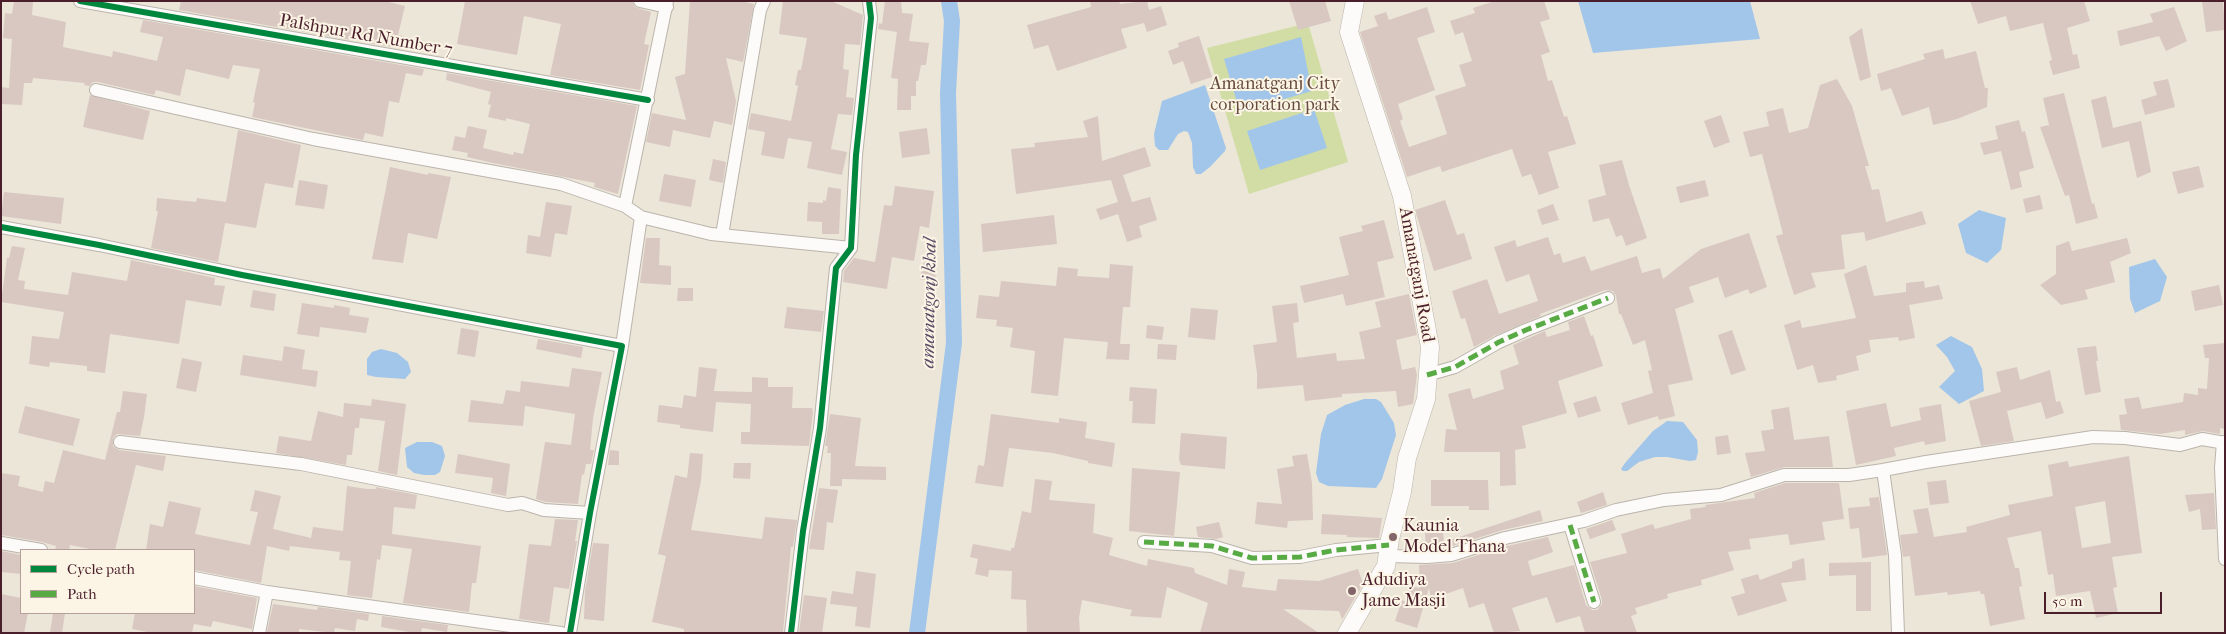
<!DOCTYPE html>
<style>
body{margin:0}
#map{position:relative;width:2226px;height:634px;overflow:hidden;background:#ebe6d8;font-family:"IM FELL French Canon",serif}
canvas{display:block}
.frame{position:absolute;inset:0;border:2px solid #4a1f2b;pointer-events:none}
.legend{position:absolute;left:20px;top:549px;width:175px;height:65px;box-sizing:border-box;background:#fcf5e5;border:1px solid #b59f9b;margin:0;padding:6px 9px;list-style:none;font-size:15px;color:#4a1f2b}
.legend li{display:flex;align-items:center;gap:10px;height:25px}
.legend b{width:25px;border:1px solid #b59f9b}
.scale{position:absolute;left:2044px;top:592px;width:118px;height:22px;box-sizing:border-box;border:2px solid #4a1f2b;border-top:0;padding-left:6px;font-size:15px;line-height:18px;white-space:nowrap;color:#4a1f2b;-webkit-text-stroke:4px #fcf5e5;paint-order:stroke}
</style>
<div id="map">
<canvas width="2226" height="634"></canvas>
<div class="frame"></div>
<ul class="legend">
<li><b style="height:6px;background:#00873e"></b>Cycle path</li>
<li><b style="height:6px;background:#57aa44"></b>Path</li>
</ul>
<div class="scale">50 m</div>
</div>
<script>
const g = document.querySelector('canvas').getContext('2d');
g.lineJoin = 'round';
function paint(path, color) { g.fillStyle = color; g.fill(path, 'evenodd'); }
const toPath = rows => new Path2D(rows.map(r => 'M' + r).join(''));
function trace(path, color, width, dash) { g.strokeStyle = color; g.lineWidth = width; g.lineCap = dash ? 'butt' : 'round'; g.setLineDash(dash || []); g.stroke(path); }
function label(font, color, halo, rows, align = 'center') {
  g.font = font + ' "IM FELL French Canon",serif'; g.lineWidth = 4; g.setLineDash([]); g.textBaseline = 'middle'; g.strokeStyle = halo; g.fillStyle = color; for (const [text, x, y, turn = 0] of rows) {
    g.save(); g.translate(x, y); g.rotate((+turn || 0) * Math.PI / 180); g.textAlign = isNaN(turn) ? turn : align; if (halo) g.strokeText(text, 0, 0); g.fillText(text, 0, 0); g.restore();
  }
}
paint(toPath([
 [1308,23,1348,162,1249,194,1207,48]
]), '#d1dda4');
paint(toPath([
 [1578,1,1750,1,1760,39,1593,53],
 [1301,37,1312,91,1240,112,1224,59],
 [1205,85,1226,148,1225,151,1210,167,1201,174,1196,174,1193,167,1192,143,1188,132,1184,131,1178,134,1168,150,1159,150,1155,146,1154,134,1162,101],
 [1314,109,1327,148,1260,170,1247,131],
 [1979,210,2006,218,2001,250,1987,263,1966,253,1958,224],
 [2155,259,2167,277,2160,301,2135,313,2130,299,2129,267],
 [1951,336,1972,347,1982,369,1984,391,1959,404,1939,387,1955,371,1947,357,1936,345],
 [381,349,397,353,408,362,411,372,405,379,376,377,367,375,367,359,372,352],
 [1364,399,1376,399,1381,402,1394,423,1396,435,1382,479,1376,488,1328,486,1319,482,1316,473,1321,434,1327,415,1345,405],
 [1667,421,1683,422,1697,440,1698,452,1696,460,1690,461,1667,457,1655,457,1639,462,1627,471,1623,471,1621,469,1625,463,1653,431],
 [417,442,432,442,442,446,445,456,440,472,435,475,424,475,414,473,407,467,405,448]
]), '#a2c6ea');
trace(toPath([
 [917,633,954,343,948,93,952,21,949,1]
]), '#a2c6ea', 16);
paint(toPath([
 [14,1,33,1,32,15,66,22,63,47,112,57,113,51,157,61,163,37,140,32,143,20,424,69,422,76,406,73,399,103,389,101,383,137,365,133,363,140,252,117,255,103,253,102,260,69,233,65,229,79,186,69,180,96,156,90,154,95,98,82,93,82,89,86,84,85,85,83,33,78,32,83,24,83,22,105,1,104,1,87,9,88,12,39,3,38,5,13,12,14],
 [181,1,385,1,405,6,398,35,424,41,421,52,179,10],
 [465,1,632,1,635,7,651,12,644,44,649,45,640,90,550,75,561,24,524,16,517,55,457,44],
 [690,1,740,1,754,4,743,62,726,58,736,101,732,125,714,121,710,138,673,130,670,147,646,142,652,113,686,120,675,77,685,74],
 [783,1,831,1,863,15,860,45,845,44,843,69,849,70,846,97,854,98,852,115,838,114,831,149,847,152,842,175,807,168,812,142,788,138,784,159,761,155,765,132,748,129,751,113,791,121,798,86,795,85,798,70,801,70,807,38,779,34],
 [885,1,901,1,902,13,913,14,909,41,929,43,926,65,921,65,918,81,916,81,916,96,911,96,911,110,897,110,898,79,891,78,897,32,878,29,879,23,882,24],
 [1090,1,1119,1,1120,4,1147,1,1149,10,1161,6,1167,25,1147,32,1144,23,1121,29,1127,48,1057,71,1048,45,1034,49,1027,25,1091,7],
 [1289,1,1325,1,1331,21,1298,30],
 [1495,1,1544,1,1550,19,1540,22,1550,52,1541,55,1548,81,1552,80,1564,117,1567,116,1576,144,1548,152,1559,188,1539,195,1531,174,1522,177,1512,149,1442,172,1440,166,1407,177,1360,32,1378,26,1374,16,1386,12,1389,20,1427,7,1435,32,1417,38,1435,90,1398,104,1403,119,1400,121,1409,147,1447,134,1435,96,1466,86,1459,65,1472,61,1463,32,1455,35,1450,21,1475,13,1473,8],
 [1970,1,2084,1,2090,21,2067,28,2073,55,2077,54,2080,68,2053,75,2049,61,2052,60,2043,23,2010,31,2006,16,1978,24],
 [2202,1,2223,1,2225,30,2206,32],
 [2174,7,2187,41,2166,51,2159,36,2120,46,2117,31,2153,22,2150,14],
 [1862,28,1871,77,1860,81,1849,37],
 [1199,36,1212,77,1191,84,1183,61,1173,65,1168,51,1179,47,1178,43],
 [1943,49,1945,59,1976,51,1985,88,1988,88,1987,107,1957,119,1933,125,1929,107,1902,116,1891,88,1881,91,1877,74,1925,59,1923,54],
 [447,73,637,106,618,194,594,187,595,183,493,163,467,157,468,153,452,150,455,136,465,138,468,126,487,130,483,148,513,155,514,152,523,154,530,124,506,118,506,121,488,117,491,105,488,104,491,92,446,80],
 [1837,79,1852,106,1869,166,1865,166,1872,190,1879,189,1886,222,1922,211,1926,224,1866,241,1864,232,1841,235,1845,269,1811,273,1816,287,1794,295,1776,236,1783,234,1762,154,1750,157,1743,132,1769,126,1766,112,1783,108,1789,133,1808,128,1820,85],
 [2168,79,2175,107,2145,115,2141,100,2157,95,2153,82],
 [2064,93,2092,204,2094,203,2098,218,2076,224,2069,195,2065,196,2040,127,2049,125,2043,98],
 [90,95,150,111,143,140,83,127],
 [2106,96,2113,128,2141,121,2151,172,2137,178,2129,141,2102,148,2091,100],
 [1721,115,1730,142,1714,148,1704,121],
 [1098,116,1102,161,1145,147,1151,166,1123,175,1132,202,1150,197,1157,220,1139,226,1142,237,1127,242,1118,214,1100,220,1096,209,1118,202,1111,180,1016,194,1011,149,1035,147,1034,143,1088,137,1083,121],
 [2019,120,2022,132,2025,131,2034,168,2019,172,2022,187,2011,190,2001,151,1984,155,1980,143,1998,139,1995,126],
 [927,128,930,154,902,158,899,132],
 [238,130,301,145,293,188,265,183,256,228,225,223,218,262,151,248,158,211,156,211,157,198,196,202,197,198,226,202],
 [713,159,726,162,723,183,709,180],
 [1622,160,1629,185,1647,238,1626,246,1622,235,1616,237,1609,218,1593,222,1588,200,1606,195,1599,165],
 [2199,166,2204,187,2178,194,2172,172],
 [390,167,428,175,428,173,451,177,437,239,408,233,403,263,372,259],
 [664,174,696,180,691,207,659,201],
 [299,180,328,185,324,209,295,205],
 [1705,180,1709,196,1680,203,1676,187],
 [895,186,934,191,929,228,920,226,914,261,892,257,887,289,843,282,844,271,854,258,875,262,884,205,892,206],
 [828,187,841,189,839,234,822,234,822,222,807,221,808,202,823,203,823,200,826,201],
 [4,192,64,198,61,224,1,216],
 [2040,195,2043,209,2026,213,2023,199],
 [1445,200,1457,235,1464,233,1472,259,1434,271,1415,210],
 [546,202,572,206,567,235,555,233,551,257,526,253,528,235,540,237],
 [1553,204,1559,220,1542,225,1537,210],
 [1054,215,1057,244,983,252,981,224],
 [1384,220,1394,258,1377,262,1385,297,1346,306,1343,294,1304,303,1300,286,1349,275,1339,237,1363,231,1361,226],
 [1749,233,1767,287,1750,294,1748,289,1725,298,1718,277,1689,287,1694,302,1675,309,1693,380,1668,385,1675,416,1659,420,1658,416,1628,425,1621,403,1653,393,1648,371,1652,370,1645,340,1633,345,1621,314,1619,314,1616,296,1613,291,1605,290,1540,314,1541,316,1496,335,1474,347,1465,318,1461,319,1452,291,1487,279,1499,314,1538,301,1529,274,1506,282,1494,247,1515,240,1517,247,1548,237,1554,255,1560,253,1563,263,1585,256,1591,271,1637,256,1642,273,1660,268,1663,279,1701,249],
 [646,238,660,238,659,265,671,266,671,285,640,283],
 [2127,238,2131,253,2110,262,2115,282,2085,290,2088,299,2061,305,2040,285,2056,274,2056,246,2069,241,2072,251],
 [12,246,25,248,18,280,25,281,24,289,68,295,72,272,127,281,131,260,215,278,214,285,225,286,221,306,186,300,179,344,110,334,105,373,87,371,87,366,50,362,49,367,29,364,32,336,59,339,64,312,1,302,7,258,9,258],
 [925,256,937,258,935,282,920,279],
 [1110,264,1133,266,1130,307,1123,307,1120,344,1130,344,1129,360,1106,359,1108,342,1064,338,1058,396,1031,393,1035,351,1010,347,1013,328,996,326,997,320,976,318,979,295,999,297,1001,281,1056,286,1058,267,1078,269,1077,276,1109,278],
 [1866,265,1874,296,1906,292,1906,283,1924,281,1925,288,1939,285,1943,299,1909,305,1915,338,1899,341,1898,337,1869,340,1871,352,1856,356,1859,370,1836,376,1837,380,1818,383,1813,365,1797,370,1784,325,1800,320,1802,328,1856,318,1844,274],
 [2219,285,2223,305,2195,311,2191,291],
 [678,288,693,288,693,301,677,301],
 [253,290,276,294,274,311,250,307],
 [1409,294,1417,335,1396,340,1402,370,1415,367,1417,375,1413,404,1398,407,1396,391,1342,394,1342,397,1305,401,1303,385,1257,389,1257,373,1253,345,1277,342,1272,306,1297,303,1299,322,1293,323,1297,358,1336,353,1337,361,1365,359,1359,332,1381,327,1375,302],
 [302,303,334,308,334,305,350,308,349,315,369,318,366,333,320,327,319,337,297,334],
 [787,307,824,311,821,332,784,328],
 [1191,308,1218,310,1215,340,1188,337],
 [1584,316,1591,336,1593,335,1603,366,1558,381,1567,413,1522,426,1526,448,1515,450,1516,485,1500,486,1500,452,1444,452,1446,429,1457,430,1448,394,1470,388,1473,399,1504,389,1500,371,1519,364,1513,345,1545,331,1547,337,1570,330,1568,322],
 [1147,325,1164,327,1162,340,1146,338],
 [461,328,479,331,475,357,457,354],
 [1732,330,1746,370,1731,375,1718,335],
 [538,339,583,347,581,358,536,349],
 [2225,343,2225,429,2220,428,2220,434,2203,431,2185,435,2185,430,2160,434,2121,430,2119,415,2127,414,2124,399,2139,397,2142,409,2183,402,2184,393,2198,395,2198,388,2207,389,2209,358,2205,358,2203,345],
 [1158,344,1177,345,1176,360,1157,359],
 [284,346,305,350,302,369,318,371,316,387,240,375,243,355,282,361],
 [2096,346,2098,361,2096,361,2101,392,2085,395,2077,348],
 [182,358,202,362,196,392,176,388],
 [699,367,717,369,714,391,752,392,752,377,768,378,768,387,793,387,792,408,812,408,813,412,809,446,741,444,741,432,750,432,751,404,716,402,713,432,680,428,680,425,657,422,659,405,682,408,684,395,696,397],
 [2017,367,2020,380,2050,370,2056,402,2060,401,2064,413,2046,419,2041,402,2007,411,2014,441,1981,446,1969,401,2001,392,1996,372],
 [572,368,602,372,593,418,590,450,594,450,591,464,586,464,584,475,582,474,578,504,546,502,536,499,545,442,571,445,575,414,525,406,523,426,468,422,471,400,503,404,506,390,520,392,521,381,569,387],
 [1130,387,1157,389,1155,424,1132,423,1133,401,1129,401],
 [123,391,147,394,144,417,140,436,117,434,113,438,113,446,119,450,166,456,163,471,136,465,115,550,95,550,70,545,69,550,55,550,56,546,42,542,1,535,1,473,20,476,18,486,43,492,45,481,54,483,63,450,105,460,117,412,120,412],
 [1596,396,1601,411,1578,418,1573,403],
 [372,399,406,404,397,475,378,471,385,421,360,418,359,428,355,428,352,455,347,455,346,465,276,453,279,436,311,441,318,411,343,417,344,403,371,406],
 [1886,403,1891,427,1921,420,1919,408,1941,404,1946,441,1925,445,1924,441,1894,448,1896,456,1856,465,1846,411],
 [25,406,80,419,73,446,18,433],
 [1789,407,1794,440,1829,436,1833,467,1784,467,1751,477,1745,453,1765,451,1761,431,1774,429,1771,410],
 [830,414,861,418,855,466,886,467,886,480,842,479,842,486,830,486,831,453,827,453,828,446,825,446],
 [991,414,1059,423,1059,418,1087,422,1085,438,1115,443,1112,467,1088,463,1088,461,1053,453,1009,448,1003,487,975,483,978,465,984,466],
 [1181,433,1227,437,1225,469,1181,465,1179,459],
 [1728,435,1731,453,1717,455,1715,437],
 [610,450,619,451,619,465,608,465],
 [690,453,703,454,701,481,691,530,762,539,765,517,797,520,793,547,791,547,783,633,684,633,684,629,652,622,666,556,658,554,675,475,687,478],
 [458,454,510,464,506,496,491,493,493,478,455,473],
 [1307,454,1312,483,1313,520,1288,521,1287,528,1255,524,1257,502,1282,504,1277,469,1294,466,1292,456],
 [2129,456,2142,553,2112,557,2117,587,2113,588,2118,613,2096,618,2090,591,2056,596,2053,574,2048,575,2041,531,2007,538,2015,568,2019,568,2022,586,2019,587,2025,619,1990,626,1984,594,1981,594,1980,591,1948,595,1947,592,1915,596,1910,556,1903,557,1900,535,1918,533,1913,510,1928,508,1934,537,1967,532,1966,527,2010,515,2008,505,2053,496,2048,465,2068,461,2069,467],
 [2105,501,2111,543,2082,548,2075,507],
 [734,463,751,463,750,479,733,478],
 [1132,468,1180,472,1174,536,1129,531],
 [1035,479,1052,481,1049,500,1095,504,1093,533,1113,538,1109,555,1147,566,1148,559,1194,568,1195,573,1227,585,1229,569,1245,572,1242,587,1276,591,1278,579,1319,581,1358,569,1363,584,1343,618,1342,619,1339,611,1283,609,1319,633,1200,633,1208,603,1167,587,1161,618,1130,616,1132,610,1082,600,1079,618,1080,633,1027,633,1026,600,1011,599,1012,571,989,570,988,577,975,574,978,559,970,557,973,544,1011,551,1011,548,1014,548,1022,511,1031,513],
 [1431,480,1488,480,1489,510,1469,510,1469,506,1431,506],
 [1946,480,1949,503,1930,505,1927,482],
 [1785,483,1839,483,1844,519,1822,522,1825,540,1790,545,1788,534,1749,539,1751,549,1728,552,1734,570,1701,580,1702,585,1667,594,1668,598,1635,608,1637,614,1631,616,1637,633,1585,633,1580,616,1556,623,1547,597,1512,608,1520,631,1494,633,1484,603,1469,608,1463,588,1431,599,1429,588,1417,628,1395,621,1402,600,1406,602,1409,586,1420,588,1419,565,1453,563,1507,546,1548,537,1553,552,1528,561,1532,576,1574,565,1586,605,1592,610,1597,610,1602,604,1602,600,1590,562,1627,553,1621,534,1653,524,1655,529,1691,519,1690,509,1706,507,1705,505,1755,498,1754,493],
 [347,486,367,489,376,489,376,487,417,495,415,509,394,507,392,534,481,546,476,583,472,583,469,612,403,603,412,549,382,545,380,560,377,559,372,598,347,595,351,561,339,560,340,552,290,546,289,551,267,546,261,583,194,570,194,550,146,550,150,524,163,527,169,501,201,508,195,534,250,545,258,512,250,511,255,490,281,496,273,529,311,538,313,527,343,531],
 [819,488,838,490,833,523,827,522,824,550,809,549],
 [1603,492,1607,505,1581,513,1577,502],
 [2214,493,2216,529,2202,530,2200,509,2189,512,2185,495],
 [1879,497,1887,555,1862,558,1859,528,1850,529,1848,508,1870,506,1869,498],
 [1540,510,1543,521,1503,530,1449,547,1418,549,1426,547,1425,533,1443,532,1444,542],
 [1322,514,1382,518,1379,538,1347,537,1347,535,1321,534],
 [555,519,578,520,575,541,577,541,569,589,554,587,549,623,519,619,529,544,551,546],
 [1612,520,1616,530,1590,539,1586,529],
 [1219,522,1223,537,1216,539,1198,537,1196,527],
 [593,543,609,544,604,621,584,619,585,591],
 [1,551,21,555,21,574,1,572],
 [1804,558,1806,580,1781,583,1787,601,1738,616,1731,597,1745,593,1741,579,1758,574,1760,580,1792,568,1792,562],
 [1871,562,1871,611,1856,611,1856,575,1829,576,1829,563],
 [856,571,876,574,870,628,855,626,857,607,830,604,832,591,853,594],
 [194,586,257,598,252,629,213,621,211,627,194,624,192,633,152,633,132,629,135,613,194,613],
 [1,594,21,598,21,613,28,613,24,633,1,633],
 [804,595,827,598,822,633,799,633],
 [273,604,317,610,318,607,369,614,368,621,357,619,355,631,335,628,334,633,299,629,299,633,270,633,267,632],
 [53,613,65,613,62,633,50,633],
 [382,616,448,625,447,632,422,628,421,633,414,633,381,627]
]), '#d9c8c1');
const street = toPath([
 [80,1,648,100],
 [640,1,667,7],
 [667,1,625,206,641,217,711,234,851,248],
 [96,90,313,139,561,184,625,206],
 [1,227,99,245,242,275,622,346,590,513,570,633],
 [722,235,760,10,764,1],
 [622,346,641,217],
 [1427,375,1455,367,1499,342,1526,330,1608,298],
 [120,442,301,464,508,505,522,503,544,510,590,513],
 [2223,442,2221,468,2225,559],
 [1570,525,1594,602],
 [1144,542,1212,546,1252,558,1300,557,1336,550,1389,545],
 [1,543,41,550],
 [1387,556,1427,557,1451,555,1505,538,1584,521,1616,510,1664,500,1721,495,1784,475,1849,475,1883,470],
 [194,578,267,592,561,633],
 [259,633,267,592],
 [791,633,803,531,820,428,836,268,851,248,856,155,871,18,869,1],
 [1898,633,1895,555,1883,470,1926,462,2093,437,2125,438,2180,445,2202,439,2225,443]
]);
const secondary = toPath([
 [1347,633,1386,566,1390,539,1402,492,1407,458,1426,399,1430,347,1402,196,1349,32,1355,1]
]);
trace(street, '#bbb4ac', 14);
trace(secondary, '#bbb4ac', 19);
trace(street, '#fcfbf9', 12);
trace(secondary, '#fcfbf9', 18);
trace(toPath([
 [1427,375,1455,367,1499,342,1526,330,1608,298],
 [1570,525,1594,602],
 [1144,542,1212,546,1252,558,1300,557,1336,550,1389,545]
]), '#57aa44', 5, [10, 5]);
trace(toPath([
 [80,1,648,100],
 [1,227,99,245,242,275,622,346,590,513,570,633],
 [791,633,803,531,820,428,836,268,851,248,856,155,871,18,869,1]
]), '#00873e', 6);
for (const [x, y, r, color] of [
 [1393,537,5,"#826568"],
 [1352,591,5,"#826568"]
]) { const dot = new Path2D(); dot.arc(x, y, r, 0, 2 * Math.PI); g.fillStyle = color; g.fill(dot); trace(dot, '#fcf5e5', 2); }
label('18px', '#4a1f2b', '#fcf5e5', [
 ["Palshpur Rd Number 7",366,36,10],
 ["Amanatganj Road",1416,275,80]
]);
label('18px', '#664c3f', '#fcf5e5', [
 ["Amanatganj City",1275,85],
 ["corporation park",1275,106]
]);
label('18px', '#4a1f2b', '#fcf5e5', [
 ["Kaunia",1403,527],
 ["Model Thana",1403,548],
 ["Adudiya",1362,581],
 ["Jame Masji",1362,602]
], 'left');
label('italic 19px', '#5b4d67', '#fcf5e5', [
 ["amanatgonj khal",930,303,-89]
]);
</script>
